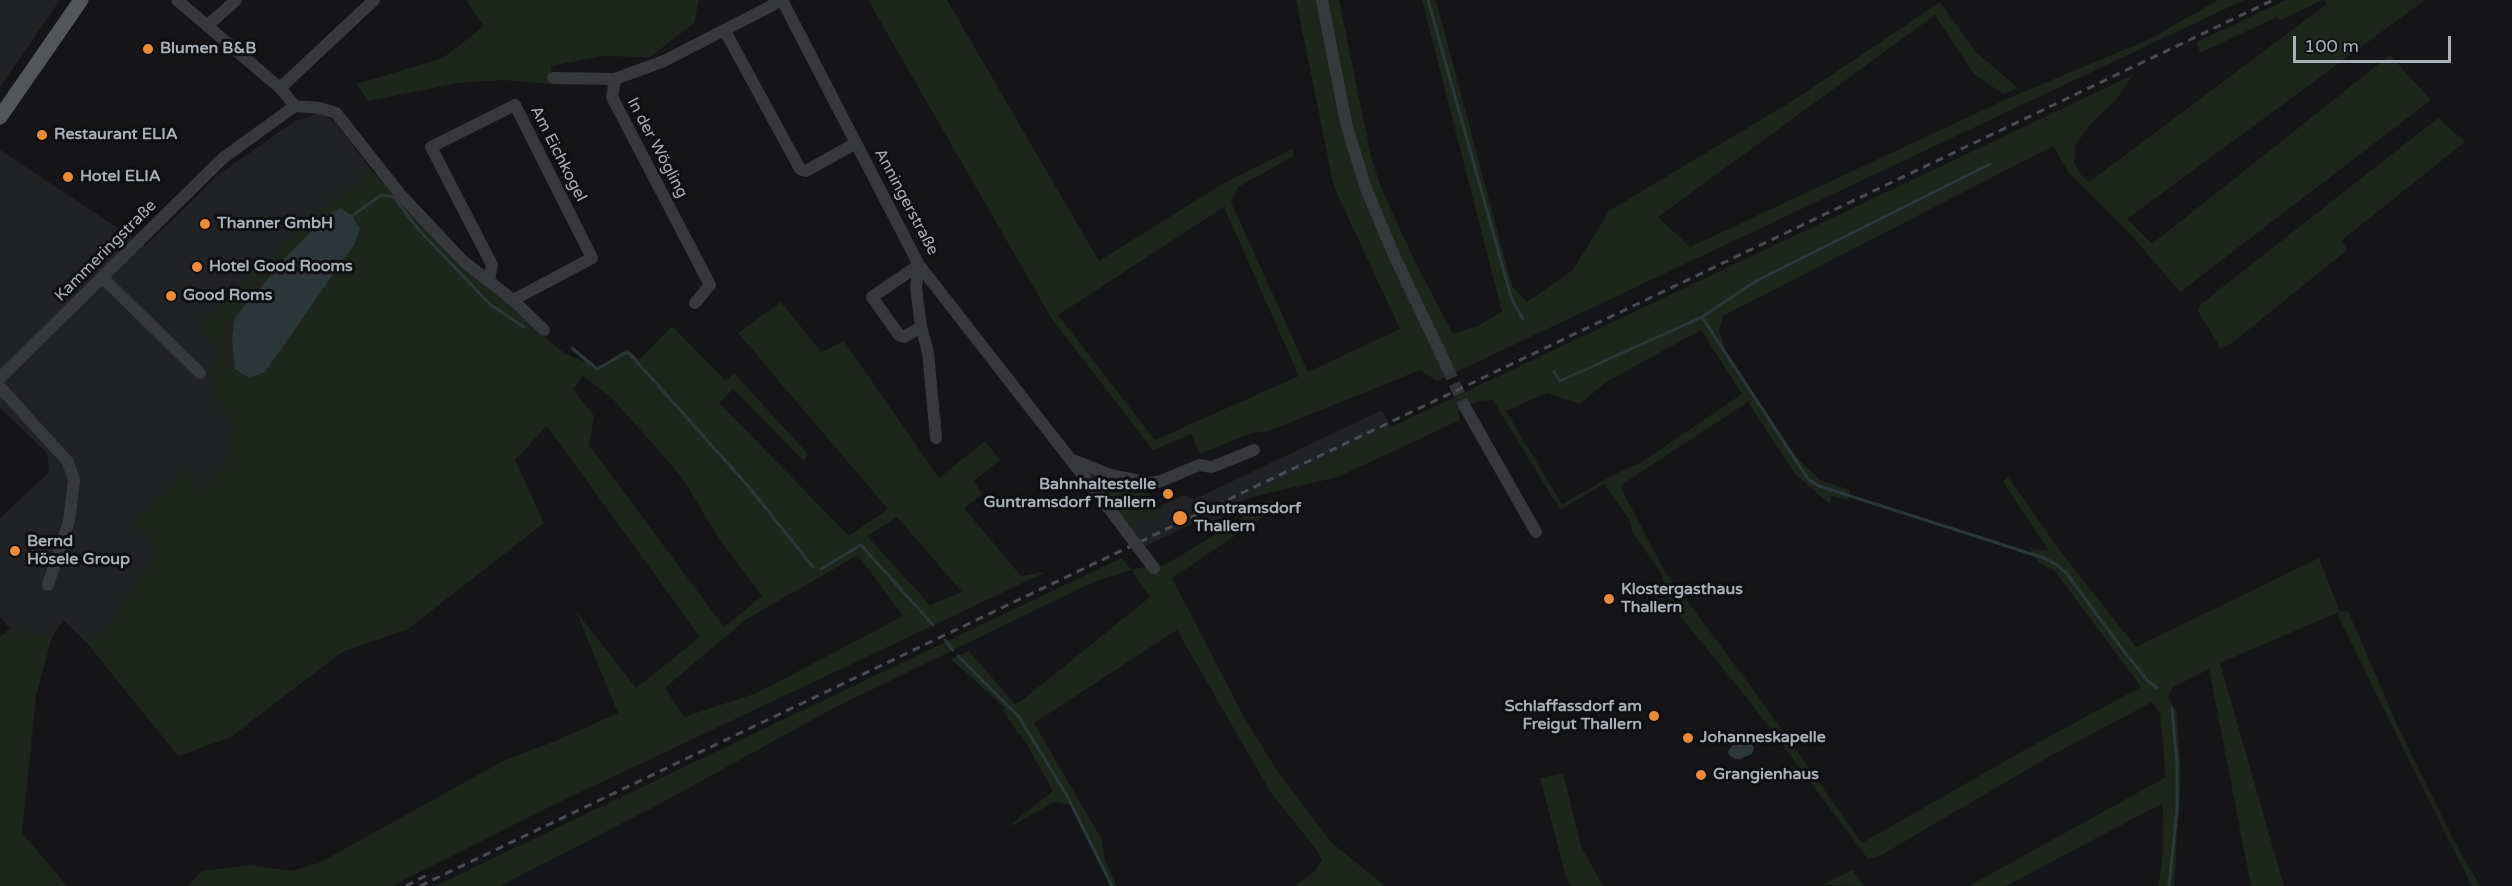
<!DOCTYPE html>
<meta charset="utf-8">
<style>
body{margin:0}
#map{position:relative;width:2512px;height:886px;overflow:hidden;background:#151517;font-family:"Varela Round",sans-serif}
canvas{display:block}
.scale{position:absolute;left:2293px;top:36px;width:158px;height:27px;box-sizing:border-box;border:3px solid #a8afb6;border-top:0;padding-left:8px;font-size:18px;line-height:21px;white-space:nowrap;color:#a8afb6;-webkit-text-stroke:4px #101012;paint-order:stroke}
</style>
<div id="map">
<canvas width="2512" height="886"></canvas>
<div class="scale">100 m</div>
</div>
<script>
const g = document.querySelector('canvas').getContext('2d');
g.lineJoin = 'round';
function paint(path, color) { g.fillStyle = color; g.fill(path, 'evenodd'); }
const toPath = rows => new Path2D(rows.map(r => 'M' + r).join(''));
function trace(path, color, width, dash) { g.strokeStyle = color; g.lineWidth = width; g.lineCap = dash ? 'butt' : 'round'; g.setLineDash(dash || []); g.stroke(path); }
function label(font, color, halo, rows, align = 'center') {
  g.font = font + ' "Varela Round",sans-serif'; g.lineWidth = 6; g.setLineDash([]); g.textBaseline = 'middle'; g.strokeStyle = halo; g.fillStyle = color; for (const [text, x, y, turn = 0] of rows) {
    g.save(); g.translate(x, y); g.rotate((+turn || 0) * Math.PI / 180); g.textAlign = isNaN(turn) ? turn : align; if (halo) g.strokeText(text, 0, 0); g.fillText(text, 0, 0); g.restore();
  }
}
paint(toPath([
 [0,0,60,0,0,87],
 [320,113,335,122,372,171,309,220,198,327,223,351,212,390,233,424,225,465,199,495,189,470,132,523,152,542,155,555,110,626,87,643,63,620,52,637,25,633,10,628,0,617,0,518,49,472,47,453,0,408,0,150,145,246,222,172,295,121],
 [1382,410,1392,428,1259,490,1260,495,1241,501,1235,512,1205,524,1203,519,1145,546,1130,528,1137,519,1155,518,1163,505,1181,496,1188,496,1195,499]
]), '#212224');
paint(toPath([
 [466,0,699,0,694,23,650,57,603,56,551,66,551,84,503,80,458,83,368,101,357,84,443,58,484,26],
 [868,0,947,0,1099,261,1224,183,1293,149,1294,156,1238,187,1231,202,1308,372,1400,329,1334,187,1296,0,1339,0,1371,156,1381,187,1415,262,1453,334,1477,326,1502,312,1422,0,1436,0,1512,286,1527,302,1573,270,1609,211,1794,100,1940,2,1976,52,2018,88,2003,94,1974,74,1935,15,1658,217,1690,247,2009,98,2150,39,2218,0,2244,0,1437,381,1420,370,1269,431,1251,433,1200,454,1191,434,1153,450,1052,319],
 [1224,207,1299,376,1155,440,1058,315],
 [2286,0,2425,0,2127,219,2152,244,2390,55,2431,100,2180,292,2132,236,2069,173,2053,146,1723,316,1719,331,1726,351,1797,458,1820,480,1850,490,1848,500,1832,496,1830,504,1795,474,1748,402,1620,486,1664,570,1758,696,1862,843,2028,748,2141,687,2054,570,2039,563,2030,549,2049,551,2003,482,2008,477,2061,552,2136,647,2319,558,2340,612,2348,611,2399,729,2454,841,2480,886,2472,886,2445,833,2338,616,2339,612,2220,663,2284,886,2251,886,2209,669,2173,687,2168,697,2177,713,2181,779,2174,886,2158,886,2162,864,2163,803,2006,886,1969,886,2166,777,2160,713,2152,702,2052,755,1878,857,1868,859,1747,698,1671,605,1661,573,1633,533,1629,519,1604,484,1560,510,1493,400,1478,401,1458,411,1460,420,1338,477,1260,495,1259,490,2133,75,2116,100,2090,125,2075,145,2074,163,2081,175,2089,182,2327,4,2323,0,2280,20,2277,17,2200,53,2197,42],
 [1701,330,1742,394,1640,463,1615,474,1562,504,1506,411,1547,393,1580,404,1606,382],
 [2438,118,2465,142,2342,240,2347,250,2232,343,2221,349,2198,311,2201,304],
 [372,171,467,271,528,319,547,339,565,354,599,367,628,349,639,360,672,326,726,381,734,373,808,454,804,461,733,389,719,403,849,536,888,509,738,333,781,302,821,352,844,341,939,478,985,441,1000,460,974,481,982,494,964,508,1021,576,1046,572,547,808,392,886,188,886,202,871,250,865,291,871,319,863,505,760,558,740,618,713,576,611,636,688,700,637,547,426,515,460,544,523,408,629,342,652,231,737,178,756,87,643,110,626,155,555,152,542,132,523,188,469,199,495,225,465,233,424,212,390,210,366,222,351,198,327,309,220],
 [583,376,612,398,681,476,720,540,762,596,724,627,589,445,594,416,573,389],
 [897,517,962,592,930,605,867,536],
 [858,555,903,616,757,693,684,717,665,688,745,620],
 [1089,473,1098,475,1111,489,1119,492,1149,493,1160,510,1155,518,1137,519,1130,528],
 [1275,501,1275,509,1172,578,1247,723,1279,773,1331,842,1385,886,1295,886,1315,871,1322,860,1316,849,1271,793,1177,630,1034,723,1102,840,1105,860,1117,886,1110,886,1070,805,1054,802,1012,826,1012,823,1053,791,1021,734,1019,735,1006,715,1003,710,1005,708,951,659,969,651,1015,704,1020,702,1150,597,1131,570,1093,582,830,710,654,807,500,886,435,886,1121,558,1131,569,1165,565,1241,519,1256,502],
 [10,628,25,633,52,637,36,696,22,833,67,886,0,886,0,637],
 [1563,773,1581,846,1603,886,1572,886,1566,877,1540,778],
 [1852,870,1865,886,1822,885]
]), '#1e251d');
paint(toPath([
 [341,208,352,216,360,229,355,243,265,372,249,378,235,369,232,339,235,317,288,255,329,214],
 [1747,738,1754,747,1752,754,1740,759,1735,759,1729,755,1728,751,1733,745]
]), '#2c373a');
trace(toPath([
 [1428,0,1512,300,1523,319],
 [352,216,381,195,394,197,417,228,491,305,524,327],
 [1702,317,1808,479,1819,486,2044,558,2057,565,2067,574,2126,654,2148,681,2157,688],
 [572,348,597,369,625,353,629,353,748,486,813,567],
 [1554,372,1560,381,1702,317,1756,281,1990,164],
 [821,569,861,545,933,625],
 [945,640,953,650],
 [958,656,1019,717,1066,794,1112,886],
 [2169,886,2177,809,2177,764,2172,709]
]), '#2c373a', 3);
trace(toPath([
 [1447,367,1465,407]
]), '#323437', 12, [12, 6]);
trace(toPath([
 [177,0,280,88,295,106],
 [782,0,919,265,1117,519],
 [1322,0,1346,123,1365,186,1393,253,1447,367],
 [207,26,236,0],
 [725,31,800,169,806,171,856,143],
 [553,78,615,79,664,61,773,5,776,0],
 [615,79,612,97,710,285,695,303],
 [280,88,374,0],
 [919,265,916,287,921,327,928,352,936,438],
 [919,265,872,297,899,335,904,337,921,327],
 [103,278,200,373],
 [489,280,492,265,431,147,515,105,592,258,513,300],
 [0,378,223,158,295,106,320,108,336,113,400,194,463,261,513,300,544,330],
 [0,387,68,462,74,480,69,521,48,585],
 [1465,407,1536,532],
 [1073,460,1110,475,1150,483,1161,481,1199,465,1212,467,1254,450],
 [1144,555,1154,568]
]), '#36383c', 12);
trace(toPath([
 [0,117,81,0]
]), '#52565b', 15);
trace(toPath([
 [406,886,427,875],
 [420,886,2273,0]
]), '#494d51', 3, [8, 6]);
trace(toPath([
 [1117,519,1144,555]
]), '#36383c', 12);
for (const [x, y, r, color] of [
 [148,49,6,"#e98b3b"],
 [42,135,6,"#e98b3b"],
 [68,177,6,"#e98b3b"],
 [205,224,6,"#e98b3b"],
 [197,267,6,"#e98b3b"],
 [171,296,6,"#e98b3b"],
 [1168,494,6,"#e98b3b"],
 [1180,518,8,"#e98b3b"],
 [15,551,6,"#e98b3b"],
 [1609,599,6,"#e98b3b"],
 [1654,716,6,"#e98b3b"],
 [1688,738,6,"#e98b3b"],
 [1701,775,6,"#e98b3b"]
]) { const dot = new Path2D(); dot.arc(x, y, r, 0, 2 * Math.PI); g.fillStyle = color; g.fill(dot); trace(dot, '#101012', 2); }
label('bold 16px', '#a8afb6', '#101012', [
 ["Blumen B&B",160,49],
 ["Restaurant ELIA",54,135],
 ["Hotel ELIA",80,177],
 ["Thanner GmbH",217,224],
 ["Hotel Good Rooms",209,267],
 ["Good Roms",183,296],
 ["Bahnhaltestelle",1156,485,"right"],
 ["Guntramsdorf Thallern",1156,503,"right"],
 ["Guntramsdorf",1194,509],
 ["Thallern",1194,527],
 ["Bernd",27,542],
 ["Hösele Group",27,560],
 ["Klostergasthaus",1621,590],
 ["Thallern",1621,608],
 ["Schlaffassdorf am",1642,707,"right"],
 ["Freigut Thallern",1642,725,"right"],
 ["Johanneskapelle",1700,738],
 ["Grangienhaus",1713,775]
], 'left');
label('16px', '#a8afb6', '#101012', [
 ["In der Wögling",657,148,62],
 ["Am Eichkogel",558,154,63],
 ["Anningerstraße",906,202,62],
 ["Kammeringstraße",106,251,-45]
]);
</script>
